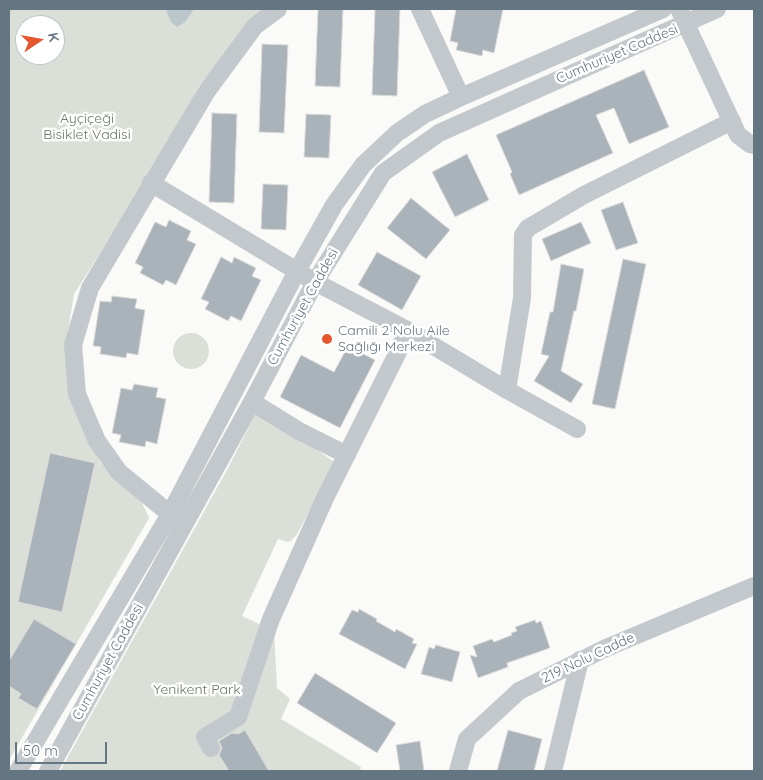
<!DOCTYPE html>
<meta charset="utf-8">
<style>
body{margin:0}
#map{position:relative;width:763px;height:780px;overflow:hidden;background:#fafaf8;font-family:Quicksand,sans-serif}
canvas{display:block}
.frame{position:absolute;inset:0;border:10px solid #657683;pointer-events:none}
.north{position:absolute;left:15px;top:15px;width:50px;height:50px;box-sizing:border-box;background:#fff;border:1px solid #c1c8cd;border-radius:50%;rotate:78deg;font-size:14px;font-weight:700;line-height:20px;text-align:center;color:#657683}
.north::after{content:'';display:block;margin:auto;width:18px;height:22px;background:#e4572e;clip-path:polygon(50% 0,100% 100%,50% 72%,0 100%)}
.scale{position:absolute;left:15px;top:742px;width:92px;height:22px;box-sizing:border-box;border:2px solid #657683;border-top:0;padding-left:6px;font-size:15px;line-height:18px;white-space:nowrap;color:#657683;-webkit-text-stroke:4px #fff;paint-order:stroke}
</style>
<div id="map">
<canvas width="763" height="780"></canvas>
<div class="frame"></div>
<div class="north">K</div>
<div class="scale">50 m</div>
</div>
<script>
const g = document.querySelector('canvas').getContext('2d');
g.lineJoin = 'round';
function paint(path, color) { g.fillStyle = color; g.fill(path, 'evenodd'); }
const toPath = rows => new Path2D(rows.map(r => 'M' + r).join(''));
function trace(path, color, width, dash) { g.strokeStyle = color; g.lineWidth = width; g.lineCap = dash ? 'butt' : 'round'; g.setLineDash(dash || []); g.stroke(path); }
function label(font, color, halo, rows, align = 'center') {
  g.font = font + ' Quicksand,sans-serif'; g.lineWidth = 5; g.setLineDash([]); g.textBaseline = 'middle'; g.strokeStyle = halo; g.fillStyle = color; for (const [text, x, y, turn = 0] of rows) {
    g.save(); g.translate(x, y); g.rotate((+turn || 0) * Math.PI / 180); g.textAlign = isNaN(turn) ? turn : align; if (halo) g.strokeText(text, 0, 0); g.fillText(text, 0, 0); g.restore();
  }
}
paint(toPath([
 [9,9,263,9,199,86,165,151,74,294,65,350,73,408,100,462,119,482,139,496,149,518,9,760],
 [25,25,55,25,55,55,25,55],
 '173 351a18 18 0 1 1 36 0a18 18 0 1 1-36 0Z',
 [257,411,290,430,334,462,318,495,297,534,291,541,287,542,278,539,242,616,274,631,277,688,290,699,281,719,361,767,360,771,60,771,227,470]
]), '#dadfd7');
paint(toPath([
 [166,9,194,9,185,22,177,27,171,22,168,16]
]), '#bbc7cb');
const building = toPath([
 [318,9,343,9,340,87,315,86,318,9],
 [375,9,400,9,397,96,372,95,375,9],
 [456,9,503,9,494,53,483,50,482,56,456,50,458,43,450,41,456,9],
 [262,44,288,45,284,133,259,132,262,44],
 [644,70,669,127,629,144,614,108,596,115,613,153,519,195,510,174,512,172,496,135,644,70],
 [212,113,237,114,234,203,209,202,212,113],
 [306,114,331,115,329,158,304,157,306,114],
 [467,154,489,200,455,217,432,172,467,154],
 [263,184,288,185,286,230,261,229,263,184],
 [411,198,450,230,426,259,387,228,411,198],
 [623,202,638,243,616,250,601,210,623,202],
 [169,220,191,231,187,240,196,244,176,285,166,280,163,285,140,273,143,267,135,263,155,222,166,227,169,220],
 [581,222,591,243,551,261,542,239,581,222],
 [377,252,421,276,402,310,358,285,377,252],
 [221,257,232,263,234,257,256,268,252,276,261,280,241,321,231,316,228,321,205,309,209,302,201,299,221,257],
 [623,259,646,264,615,409,592,404,623,259],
 [561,264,584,269,576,311,574,311,561,371,583,384,571,403,534,381,549,356,541,354,550,312,553,312,561,264],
 [112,296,137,299,135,308,145,310,138,355,127,353,126,358,100,354,101,347,93,346,100,301,111,302,112,296],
 [348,346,375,360,340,428,280,397,301,355,334,372,348,346],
 [134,384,158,388,156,397,166,399,157,444,146,441,145,447,119,442,121,435,112,433,121,388,132,390,134,384],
 [50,453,95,463,62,612,18,602,50,453],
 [359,609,377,619,376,621,395,632,396,629,414,639,412,643,417,644,405,669,339,634,352,610,358,612,359,609],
 [34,619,76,644,37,709,18,698,21,694,9,686,9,661,34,619],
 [535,620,536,623,541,621,550,648,507,663,508,667,478,678,470,655,477,657,473,646,492,639,494,642,512,635,511,633,517,631,515,627,535,620],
 [436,645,460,652,452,682,421,674,429,647,434,649,436,645],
 [315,673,396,723,377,753,297,703,315,673],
 [245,730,269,771,229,771,219,755,222,748,219,741,232,733,238,734,245,730],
 [508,730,542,739,534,771,497,771,508,730],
 [420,741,424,771,400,771,396,745,420,741]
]);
paint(building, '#aab3b9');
trace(building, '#dcdcda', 1);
trace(toPath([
 [420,9,461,97],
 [679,9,738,135,750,144,754,145],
 [151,183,315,282,407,330,398,352,325,498,271,619,238,717,205,737,211,748],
 [407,330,507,390,577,429],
 [507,390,522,298,523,235,528,228,584,195,732,121],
 [252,402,299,431,347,455],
 [170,514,119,472,97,441,77,394,73,345,90,288,207,91,255,26,278,9],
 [18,771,170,514,297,271,334,205,363,165,397,133,425,114,461,97,663,9],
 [48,771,252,402,315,282,383,173,439,133,717,9],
 [458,771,467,739,519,691,606,648,754,586],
 [553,771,580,660]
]), '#c3c8cc', 18);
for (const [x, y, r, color] of [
 [327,339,6,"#e4572e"]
]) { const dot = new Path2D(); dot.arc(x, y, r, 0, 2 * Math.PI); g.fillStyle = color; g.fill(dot); trace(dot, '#fff', 2); }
label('14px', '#657683', '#fff', [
 ["Cumhuriyet Caddesi",617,54,-23],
 ["Cumhuriyet Caddesi",303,307,-61],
 ["219 Nolu Cadde",588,658,-25],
 ["Cumhuriyet Caddesi",108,662,-61]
]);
label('14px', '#687a64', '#fff', [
 ["Ayçiçeği",87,119],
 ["Bisiklet Vadisi",87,135],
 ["Yenikent Park",197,690]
]);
label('14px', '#657683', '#fff', [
 ["Camili 2 Nolu Aile",338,331],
 ["Sağlığı Merkezi",338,347]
], 'left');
</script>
